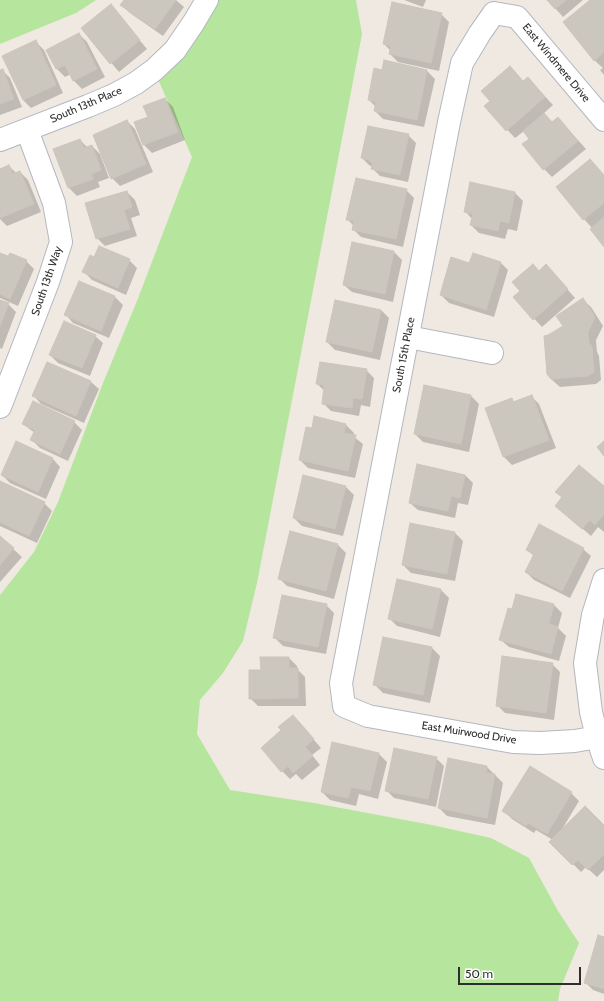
<!DOCTYPE html>
<style>
body{margin:0}
#map{position:relative;width:604px;height:1001px;overflow:hidden;background:#efe9e1;font-family:Cabin,sans-serif}
canvas{display:block}
.scale{position:absolute;left:458px;top:967px;width:123px;height:18px;box-sizing:border-box;border:2px solid #2e2e2e;border-top:0;padding-left:5px;font-size:12px;line-height:14px;white-space:nowrap;color:#2e2e2e;-webkit-text-stroke:3px #fff;paint-order:stroke}
</style>
<div id="map">
<canvas width="604" height="1001"></canvas>
<div class="scale">50 m</div>
</div>
<script>
const g = document.querySelector('canvas').getContext('2d');
g.lineJoin = 'round';
function paint(path, color) { g.fillStyle = color; g.fill(path, 'evenodd'); }
const toPath = rows => new Path2D(rows.map(r => 'M' + r).join(''));
function trace(path, color, width, dash) { g.strokeStyle = color; g.lineWidth = width; g.lineCap = dash ? 'butt' : 'round'; g.setLineDash(dash || []); g.stroke(path); }
function label(font, color, halo, rows, align = 'center') {
  g.font = font + ' Cabin,sans-serif'; g.lineWidth = 3; g.setLineDash([]); g.textBaseline = 'middle'; g.strokeStyle = halo; g.fillStyle = color; for (const [text, x, y, turn = 0] of rows) {
    g.save(); g.translate(x, y); g.rotate((+turn || 0) * Math.PI / 180); g.textAlign = isNaN(turn) ? turn : align; if (halo) g.strokeText(text, 0, 0); g.fillText(text, 0, 0); g.restore();
  }
}
paint(toPath([
 [0,0,96,0,76,13,0,44],
 [207,0,356,0,362,34,257,583,243,641,223,673,200,700,197,734,230,790,314,803,432,825,491,838,529,858,558,911,579,943,560,989,558,1001,0,1001,0,595,34,552,58,502,103,383,137,301,192,157,154,70]
]), '#b6e59e');
paint(toPath([
 [125,0,176,0,184,7,163,36,130,13,122,5],
 [404,0,426,0,423,7],
 [548,0,583,0,563,17],
 [591,0,604,0,604,75,600,70,603,68,594,60],
 [111,6,147,49,119,72,83,29],
 [441,14,449,22,439,71,398,62,390,54,390,50,384,44],
 [79,34,87,42,105,77,82,89,74,81,71,74,65,77,57,69,48,50],
 [36,42,44,50,63,93,31,108,23,100],
 [2,70,10,78,22,107,0,115,0,71],
 [383,71,427,71,435,79,424,127,383,119,375,111,376,107,369,100],
 [528,78,553,105,543,114,553,123,558,118,586,149,552,177,544,169,530,139,524,131,515,138,485,106],
 [165,99,173,107,185,140,152,153,144,145,135,122,149,117],
 [127,121,135,129,153,172,120,186,112,178],
 [408,135,416,143,408,182,380,176,372,168,373,166,370,166,362,158],
 [370,159,378,163,370,161],
 [80,140,88,148,92,146,100,154,109,178,98,182,100,187,77,196,69,188,54,150],
 [590,160,604,175,604,245,592,228,584,219],
 [9,166,17,174,20,172,28,180,41,212,7,226,0,219,0,170],
 [471,184,515,193,523,201,517,231,508,229,505,239,479,233,471,225,472,219,465,211],
 [406,190,414,198,403,247,361,237,353,229,354,226,347,219],
 [127,192,135,200,140,215,131,218,137,236,105,246,97,238],
 [353,243,394,252,402,260,393,302,352,292,344,285],
 [0,254,9,257,26,261,34,269,18,306,0,298],
 [129,260,137,268,126,295,92,280,84,272],
 [500,262,508,270,494,317,449,303,441,295,470,264],
 [539,272,554,274,575,298,542,327,514,297],
 [80,282,115,297,123,305,109,338,73,323,66,315],
 [583,300,591,307,603,326,596,340,597,352,599,356,601,380,596,384,560,387,551,379,548,336,564,326],
 [0,301,8,304,16,312,2,349,0,348],
 [381,310,389,318,380,360,335,350,327,342],
 [95,336,103,343,90,376,58,363,50,355],
 [366,370,374,378,370,407,361,405,359,416,331,411,323,403,325,391,317,384],
 [91,382,99,389,84,423,41,404,34,396],
 [471,396,479,404,469,452,423,442,415,434],
 [531,396,539,404,556,448,512,465,504,457,486,409,511,399,515,402],
 [74,422,82,430,68,461,40,448,32,440,35,433,23,424],
 [346,425,354,433,353,436,363,444,355,478,308,468,300,460,313,430],
 [53,459,60,467,46,499,10,483,2,475],
 [465,475,473,483,468,505,458,503,455,518,418,510,410,503],
 [304,477,346,487,354,495,343,536,302,526,294,518],
 [0,484,44,503,52,511,37,543,0,526],
 [604,487,604,532,598,527,591,536,564,513,562,498,557,492],
 [455,533,463,541,455,581,411,573,403,565],
 [0,537,22,557,0,582],
 [338,545,346,553,334,599,287,586,279,578],
 [583,549,591,556,570,598,534,580,526,572,534,556,527,550],
 [398,580,441,590,449,598,440,637,397,626,389,618],
 [326,605,334,613,326,654,283,646,275,638],
 [554,605,562,613,558,628,566,636,559,661,509,647,501,640,513,610],
 [384,638,432,648,440,656,430,703,383,693,375,685],
 [289,658,297,666,297,669,305,677,306,706,258,706,250,698,262,671],
 [552,664,560,672,554,720,505,713,497,705],
 [300,724,321,748,312,755,320,765,302,780,296,774,290,779,282,771],
 [379,754,387,762,378,799,359,794,356,806,330,800,322,792],
 [436,758,444,766,436,807,394,798,386,790],
 [449,759,487,767,503,783,495,825,447,816,439,808],
 [571,793,579,801,561,831,604,826,604,870,597,877,586,867,581,872,551,842,553,840,536,830,534,833,512,819,504,811],
 [604,938,604,994,593,990,585,982]
]), '#0003');
const building = toPath([
 [124,0,176,0,155,29,120,5,124,0],
 [547,0,566,0,555,9,547,0],
 [590,0,604,0,604,52,594,61,563,22,590,0],
 [392,2,442,13,431,63,389,54,391,46,383,44,392,2],
 [111,4,140,40,110,64,81,28,111,4],
 [79,33,97,69,73,81,65,65,56,69,46,50,79,33],
 [36,40,56,85,23,100,2,56,36,40],
 [384,60,427,70,417,120,374,111,376,102,368,100,374,68,382,70,384,60],
 [510,66,523,81,528,77,545,97,506,131,484,106,490,101,481,91,510,66],
 [3,69,14,99,0,104,0,70,3,69],
 [165,98,178,132,143,145,134,122,148,117,143,106,165,98],
 [544,113,552,122,558,117,578,141,543,170,522,144,529,139,523,131,544,113],
 [127,120,146,164,111,179,93,135,127,120],
 [368,126,409,134,400,175,371,169,373,161,361,158,368,126],
 [80,139,84,148,92,145,101,170,91,174,93,179,68,188,53,149,80,139],
 [590,159,604,175,604,203,583,220,556,187,590,159],
 [9,165,13,174,20,171,34,204,0,218,0,169,9,165],
 [356,178,407,189,396,239,352,230,354,221,346,220,356,178],
 [470,182,515,192,509,223,500,221,498,231,470,225,473,214,464,212,470,182],
 [127,191,132,207,124,210,130,229,96,239,85,203,127,191],
 [604,217,604,247,590,229,604,217],
 [352,242,394,251,385,294,343,285,352,242],
 [99,246,130,259,118,288,82,272,90,255,94,257,99,246],
 [0,253,8,256,10,253,27,260,10,299,0,294,0,253],
 [473,253,501,262,486,310,440,295,451,257,469,263,473,253],
 [533,264,539,271,546,264,568,289,533,320,513,297,520,291,512,282,533,264],
 [79,281,115,296,101,331,64,315,79,281],
 [583,298,595,317,588,332,589,343,592,347,594,372,588,376,551,379,547,374,544,336,548,335,563,326,556,316,583,298],
 [0,300,9,303,0,326,0,300],
 [335,300,381,310,372,352,326,342,335,300],
 [64,321,96,335,82,368,49,355,64,321],
 [47,362,91,381,76,416,32,396,47,362],
 [320,362,367,369,362,399,353,398,352,408,322,404,324,385,316,384,320,362],
 [424,385,471,395,461,444,414,434,424,385],
 [532,395,549,440,503,457,485,408,512,398,513,402,532,395],
 [33,401,75,421,60,454,30,440,35,430,22,424,33,401],
 [314,416,346,424,344,433,356,435,348,471,299,460,306,427,312,428,314,416],
 [16,441,53,458,38,492,1,475,16,441],
 [604,441,604,456,597,447,604,441],
 [417,464,465,475,460,498,451,496,448,511,409,503,417,464],
 [579,465,604,486,604,514,595,525,590,520,582,529,555,506,562,497,555,492,579,465],
 [303,475,346,486,335,529,293,518,303,475],
 [0,481,45,502,29,536,0,522,0,481],
 [410,523,455,532,447,574,402,565,410,523],
 [539,524,584,548,562,591,525,572,534,554,526,550,539,524],
 [290,531,338,544,326,591,278,579,290,531],
 [0,536,14,548,0,565,0,536],
 [397,579,441,589,432,629,388,619,397,579],
 [516,594,554,604,549,624,558,627,551,654,499,640,508,608,512,609,516,594],
 [282,595,327,604,318,647,273,638,282,595],
 [383,637,432,647,423,695,373,685,383,637],
 [502,656,553,663,546,713,496,706,502,656],
 [260,657,289,657,289,668,298,668,298,698,249,699,249,670,261,670,260,657],
 [293,715,314,739,305,747,313,756,293,773,288,766,281,772,261,748,281,730,278,727,293,715],
 [332,742,379,753,370,791,351,787,348,798,321,792,332,742],
 [394,748,437,757,428,799,385,791,394,748],
 [448,758,487,766,486,773,495,774,487,818,438,808,448,758],
 [530,766,572,792,547,834,528,823,526,826,502,811,530,766],
 [585,806,604,825,604,854,588,870,578,860,572,865,549,842,585,806],
 [598,935,604,937,604,989,584,983,598,935]
]);
paint(building, '#cbc7bf');
trace(building, '#cbc5ba', 1);
const minor = toPath([
 [494,13,480,33,462,63,449,122,341,683,344,706,368,716,513,742,540,743,575,741,597,737],
 [494,13,517,17,604,120],
 [0,140,88,106,114,95,136,83,154,70,175,50,194,22,207,0],
 [408,337,492,353],
 [0,407,48,282,61,242,54,203,27,130],
 [604,580,593,615,585,663,591,712,597,737,604,758]
]);
trace(minor, '#b4b7c1', 24);
trace(minor, '#fff', 22);
label('11px', '#2e2e2e', '#fff', [
 ["East Windmere Drive",556,63,50],
 ["South 13th Place",86,105,-23],
 ["South 13th Way",47,281,-71],
 ["South 15th Place",404,355,-79],
 ["East Muirwood Drive",469,733,9]
]);
</script>
